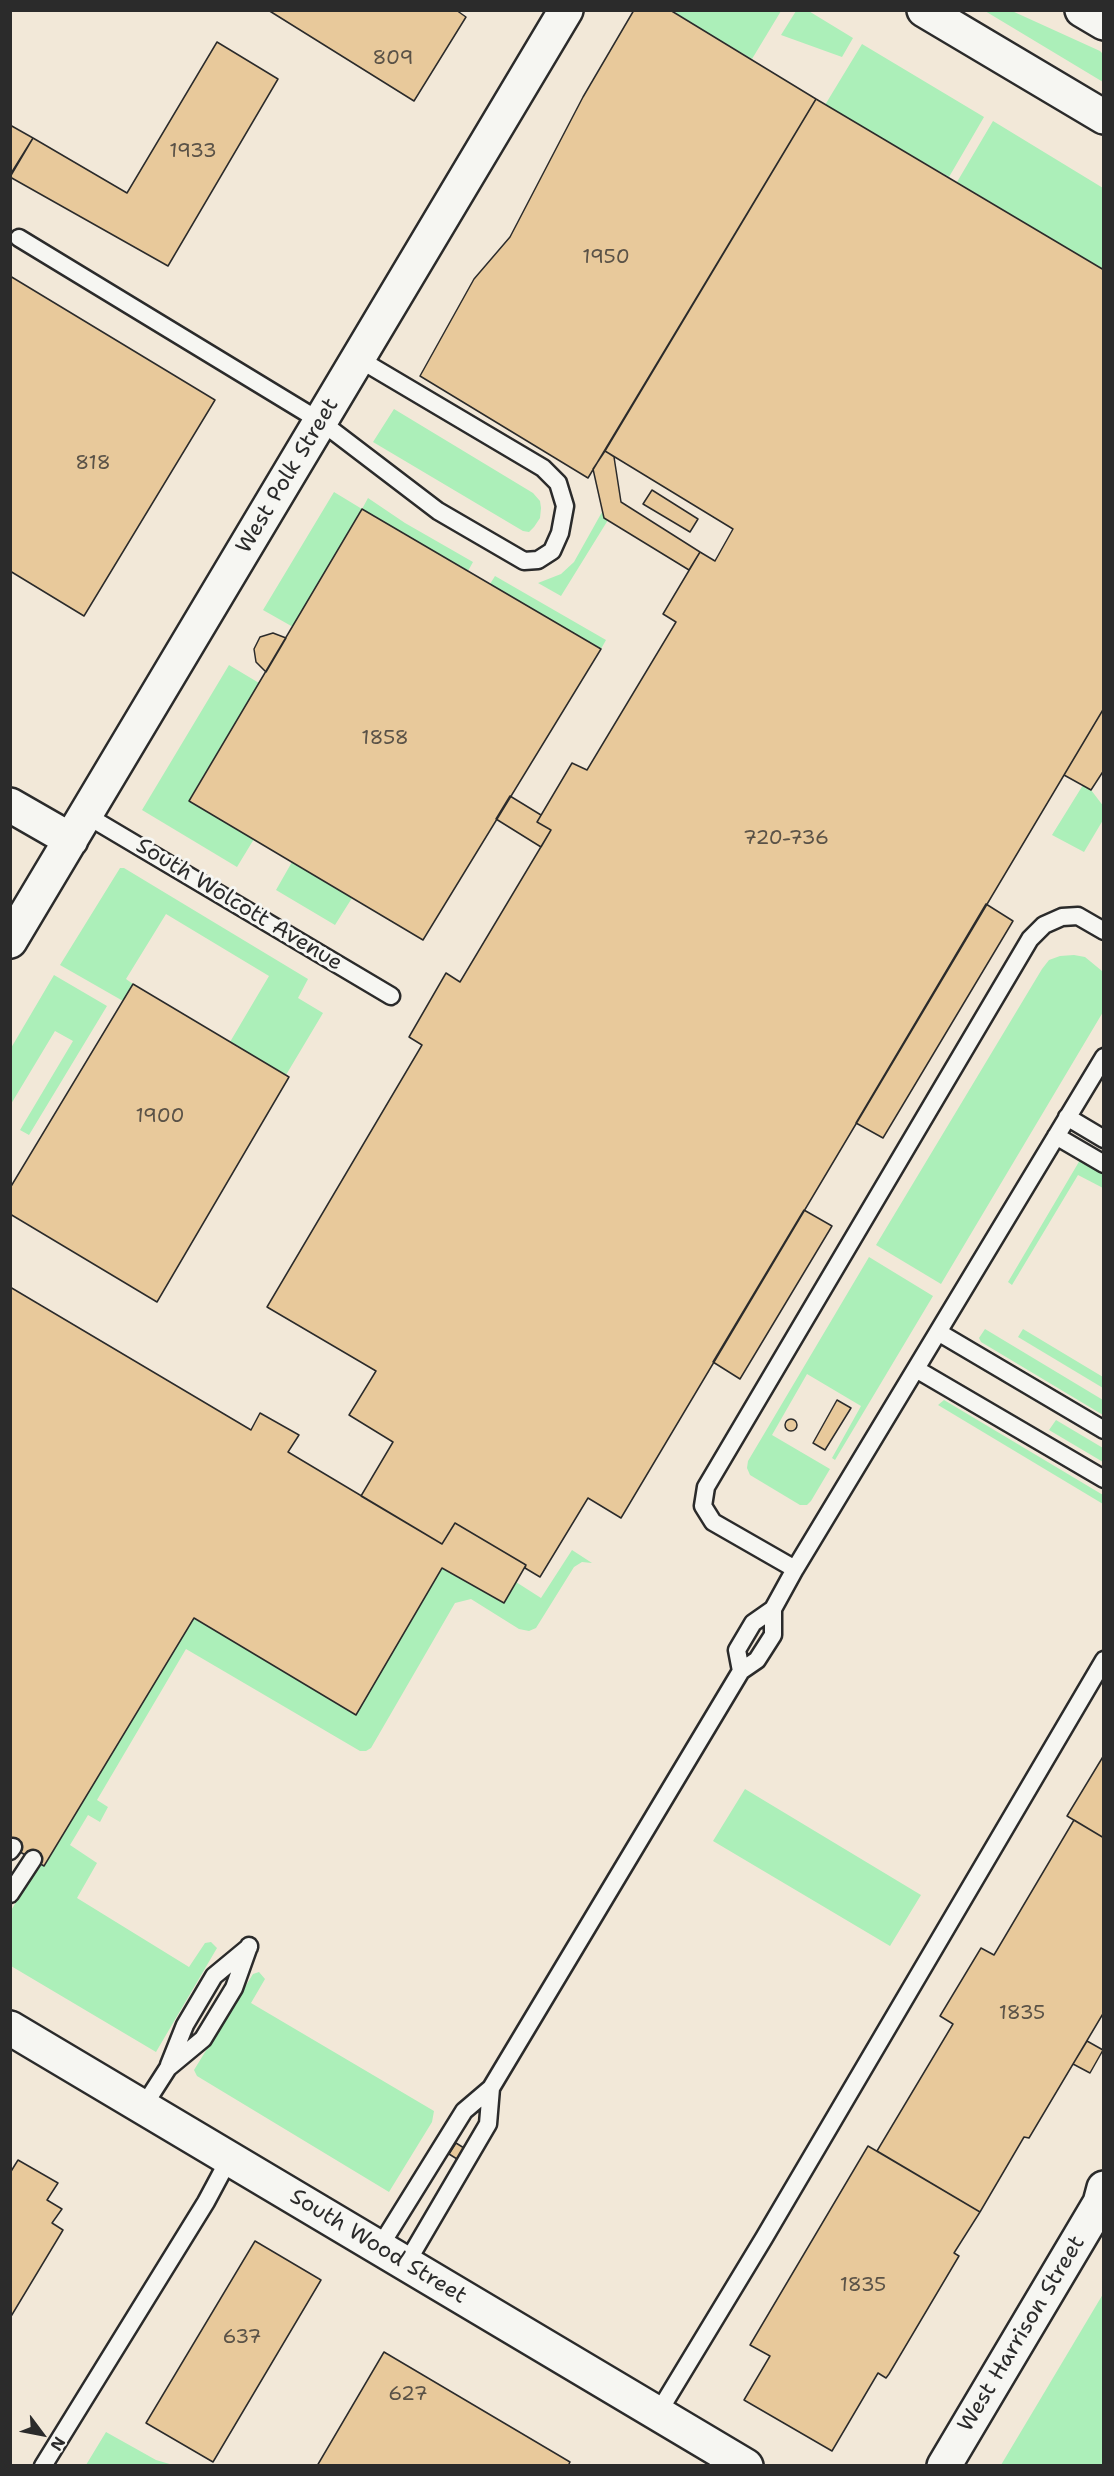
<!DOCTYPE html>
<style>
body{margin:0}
#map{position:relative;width:1114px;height:2476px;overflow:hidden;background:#f2e8d8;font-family:"Shantell Sans",sans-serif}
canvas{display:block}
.frame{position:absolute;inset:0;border:12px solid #2b2b2b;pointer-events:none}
.north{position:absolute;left:12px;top:2404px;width:60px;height:60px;-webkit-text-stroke:4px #f6f6f2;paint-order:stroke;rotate:122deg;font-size:16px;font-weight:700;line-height:24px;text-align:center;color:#2b2b2b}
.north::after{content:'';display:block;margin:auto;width:21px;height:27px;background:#2b2b2b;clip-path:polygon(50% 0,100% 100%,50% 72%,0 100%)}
</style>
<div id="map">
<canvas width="1114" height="2476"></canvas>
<div class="frame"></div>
<div class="north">N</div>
</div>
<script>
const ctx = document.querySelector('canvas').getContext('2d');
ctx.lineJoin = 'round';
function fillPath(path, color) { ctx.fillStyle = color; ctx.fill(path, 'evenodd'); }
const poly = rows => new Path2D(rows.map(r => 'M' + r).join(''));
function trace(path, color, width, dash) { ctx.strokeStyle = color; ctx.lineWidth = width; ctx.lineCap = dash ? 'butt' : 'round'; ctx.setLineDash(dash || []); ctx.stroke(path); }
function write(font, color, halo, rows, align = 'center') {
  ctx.font = font + ' "Shantell Sans",sans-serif'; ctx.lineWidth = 6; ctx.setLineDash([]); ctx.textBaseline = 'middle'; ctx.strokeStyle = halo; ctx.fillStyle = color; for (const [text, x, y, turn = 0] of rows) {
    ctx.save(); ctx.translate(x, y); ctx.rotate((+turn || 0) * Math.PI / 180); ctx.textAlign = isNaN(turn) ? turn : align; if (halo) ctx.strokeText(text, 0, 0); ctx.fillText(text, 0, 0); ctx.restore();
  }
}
const green = poly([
 [678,10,781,11,752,59,675,14],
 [807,10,853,38,842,57,781,35,796,11],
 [985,11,1012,11,1100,51,1103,54,1103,82],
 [862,44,984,117,949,177,825,105],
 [993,121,1103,188,1103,270,957,182],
 [394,409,533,493,540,501,541,508,540,518,534,527,529,532,523,531,373,442],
 [334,492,362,509,368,498,405,523,473,562,468,571,362,509,293,627,263,610],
 [602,512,604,518,608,520,561,596,538,583,561,574,574,562],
 [495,576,606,640,601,649,490,584],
 [229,665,259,683,189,800,254,839,237,867,142,810],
 [1083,785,1091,790,1104,807,1103,820,1084,852,1052,835],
 [292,862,352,898,335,925,276,890],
 [120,868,124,868,308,979,298,998,323,1013,286,1075,230,1042,269,976,166,914,126,979,133,984,123,1001,60,965],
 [1074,955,1085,957,1102,971,1103,1012,941,1284,876,1245,1042,969,1049,960,1060,956],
 [54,975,107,1006,29,1135,20,1130,73,1041,55,1031,11,1104,11,1048],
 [1080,1160,1103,1174,1103,1188,1078,1175,1012,1285,1008,1282],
 [869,1257,933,1296,835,1460,832,1458,861,1406,807,1374,772,1435,830,1469,811,1501,807,1505,800,1505,750,1475,747,1468,748,1461],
 [985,1329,1103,1400,1103,1415,981,1342,979,1338],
 [1023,1329,1103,1377,1103,1388,1018,1337],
 [944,1400,1103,1495,1103,1504,938,1405],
 [1056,1420,1103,1448,1103,1462,1049,1430],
 [572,1550,592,1563,582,1562,574,1567,536,1628,529,1631,519,1629,471,1599,455,1603,371,1748,366,1751,360,1751,186,1649,97,1800,108,1807,100,1822,88,1815,70,1845,97,1863,77,1898,189,1967,205,1943,211,1942,217,1948,156,2052,11,1966,10,1912,40,1863,45,1865,194,1618,356,1714,442,1568,504,1603,516,1582,541,1598],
 [745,1789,921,1895,890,1946,713,1841],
 [259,1972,265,1979,251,2003,434,2111,432,2122,389,2192,197,2076,194,2070,253,1974],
 [1103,2294,1103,2465,1001,2465,1044,2393],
 [106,2432,156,2460,173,2465,86,2465]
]);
const building = poly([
 [268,10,456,10,466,17,414,101,268,10],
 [634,10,670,10,816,99,588,478,420,376,474,279,510,237,583,97,634,10],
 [217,42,278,79,168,266,10,177,33,138,127,193,217,42],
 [816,99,1104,270,1104,708,621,1518,588,1498,540,1577,525,1568,526,1565,455,1523,442,1544,361,1496,393,1442,349,1415,376,1371,267,1307,422,1045,409,1037,446,973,460,982,551,830,537,822,572,763,587,770,676,622,663,614,700,552,715,561,733,529,605,451,816,99],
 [10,125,33,138,10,175,10,125],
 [10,276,215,400,84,616,10,571,10,276],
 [605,451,614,457,621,502,700,552,689,570,604,518,593,469,605,451],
 [652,490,698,519,690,532,643,504,652,490],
 [362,509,601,649,423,940,189,801,362,509],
 [273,633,286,638,266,672,256,662,254,649,260,637,273,633],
 [1104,708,1104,770,1091,790,1064,775,1104,708],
 [510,796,541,815,537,822,551,830,541,847,496,819,510,796],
 [986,904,1013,921,883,1138,856,1123,986,904],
 [133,984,289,1077,157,1302,10,1214,10,1188,133,984],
 [804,1210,832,1226,740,1379,713,1362,804,1210],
 [10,1287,251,1430,260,1413,299,1435,288,1452,442,1544,455,1523,526,1565,504,1603,442,1568,356,1715,194,1618,44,1866,10,1846,10,1287],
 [837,1400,851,1408,825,1450,813,1443,837,1400],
 '785 1425a6 6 0 1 1 12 0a6 6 0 1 1-12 0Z',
 [1104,1755,1104,1838,1067,1816,1104,1755],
 [1074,1820,1104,1838,1104,2012,1029,2138,1024,2137,980,2212,877,2151,953,2024,940,2016,981,1948,994,1955,1074,1820],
 [1087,2041,1103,2050,1090,2073,1073,2064,1087,2041],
 [456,2143,464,2148,457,2159,449,2154,456,2143],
 [868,2146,980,2212,954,2253,959,2256,889,2374,886,2378,878,2373,832,2451,744,2400,770,2356,750,2345,868,2146],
 [18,2160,58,2183,47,2200,62,2209,52,2223,63,2230,10,2318,10,2173,18,2160],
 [255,2241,321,2280,213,2462,146,2423,255,2241],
 [384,2352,570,2462,568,2466,317,2466,384,2352]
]);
const lane = poly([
 [19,238,320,421,438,511,524,561,538,560,552,551,560,533,565,506,558,483,543,468,359,359],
 [86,815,391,996],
 [1104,931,1078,916,1062,917,1044,925,1030,939,706,1487,703,1506,713,1522,795,1569,1104,1057],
 [1067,1117,1104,1139],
 [1056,1136,1104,1164],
 [938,1332,1104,1430],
 [916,1369,1104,1479],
 [741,1671,737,1650,753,1623,773,1609,795,1569],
 [10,1851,13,1847],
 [10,1894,33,1859],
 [169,2065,185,2025,214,1976,249,1947],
 [143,2107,168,2068,203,2039,234,1988,249,1946],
 [379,2248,464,2111,491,2088,741,1671,757,1660,773,1635,773,1609],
 [406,2264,488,2124,491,2088],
 [658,2413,764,2238,1104,1660],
 [43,2466,206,2202,229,2159]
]);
const street = poly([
 [10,805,71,840],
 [10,941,566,10]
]);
const secondary = poly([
 [924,10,1104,117],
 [1082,10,1104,23],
 [10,2028,746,2466],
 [944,2466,1100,2203,1104,2188]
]);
const numberNames = [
 ["809",393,59],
 ["1933",193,152],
 ["1950",606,258],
 ["818",93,464],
 ["1858",385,739],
 ["720-736",786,839],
 ["1900",160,1117],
 ["1835",1022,2014],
 ["1835",863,2286],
 ["637",242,2338],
 ["627",408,2395]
];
const streetNames = [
 ["West Polk Street",288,476,-59],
 ["South Wolcott Avenue",239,905,31],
 ["South Wood Street",378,2247,31],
 ["West Harrison Street",1022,2334,-59]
];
fillPath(green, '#acefb9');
fillPath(building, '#e8c99b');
trace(building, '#2b2b2b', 1.5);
trace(lane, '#2b2b2b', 21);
trace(street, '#2b2b2b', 38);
trace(secondary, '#2b2b2b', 38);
trace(lane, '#f6f6f2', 16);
trace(street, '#f6f6f2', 33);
trace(secondary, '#f6f6f2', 33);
write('20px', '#5a5247', null, numberNames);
write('22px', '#2b2b2b', '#f6f6f2', streetNames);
</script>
